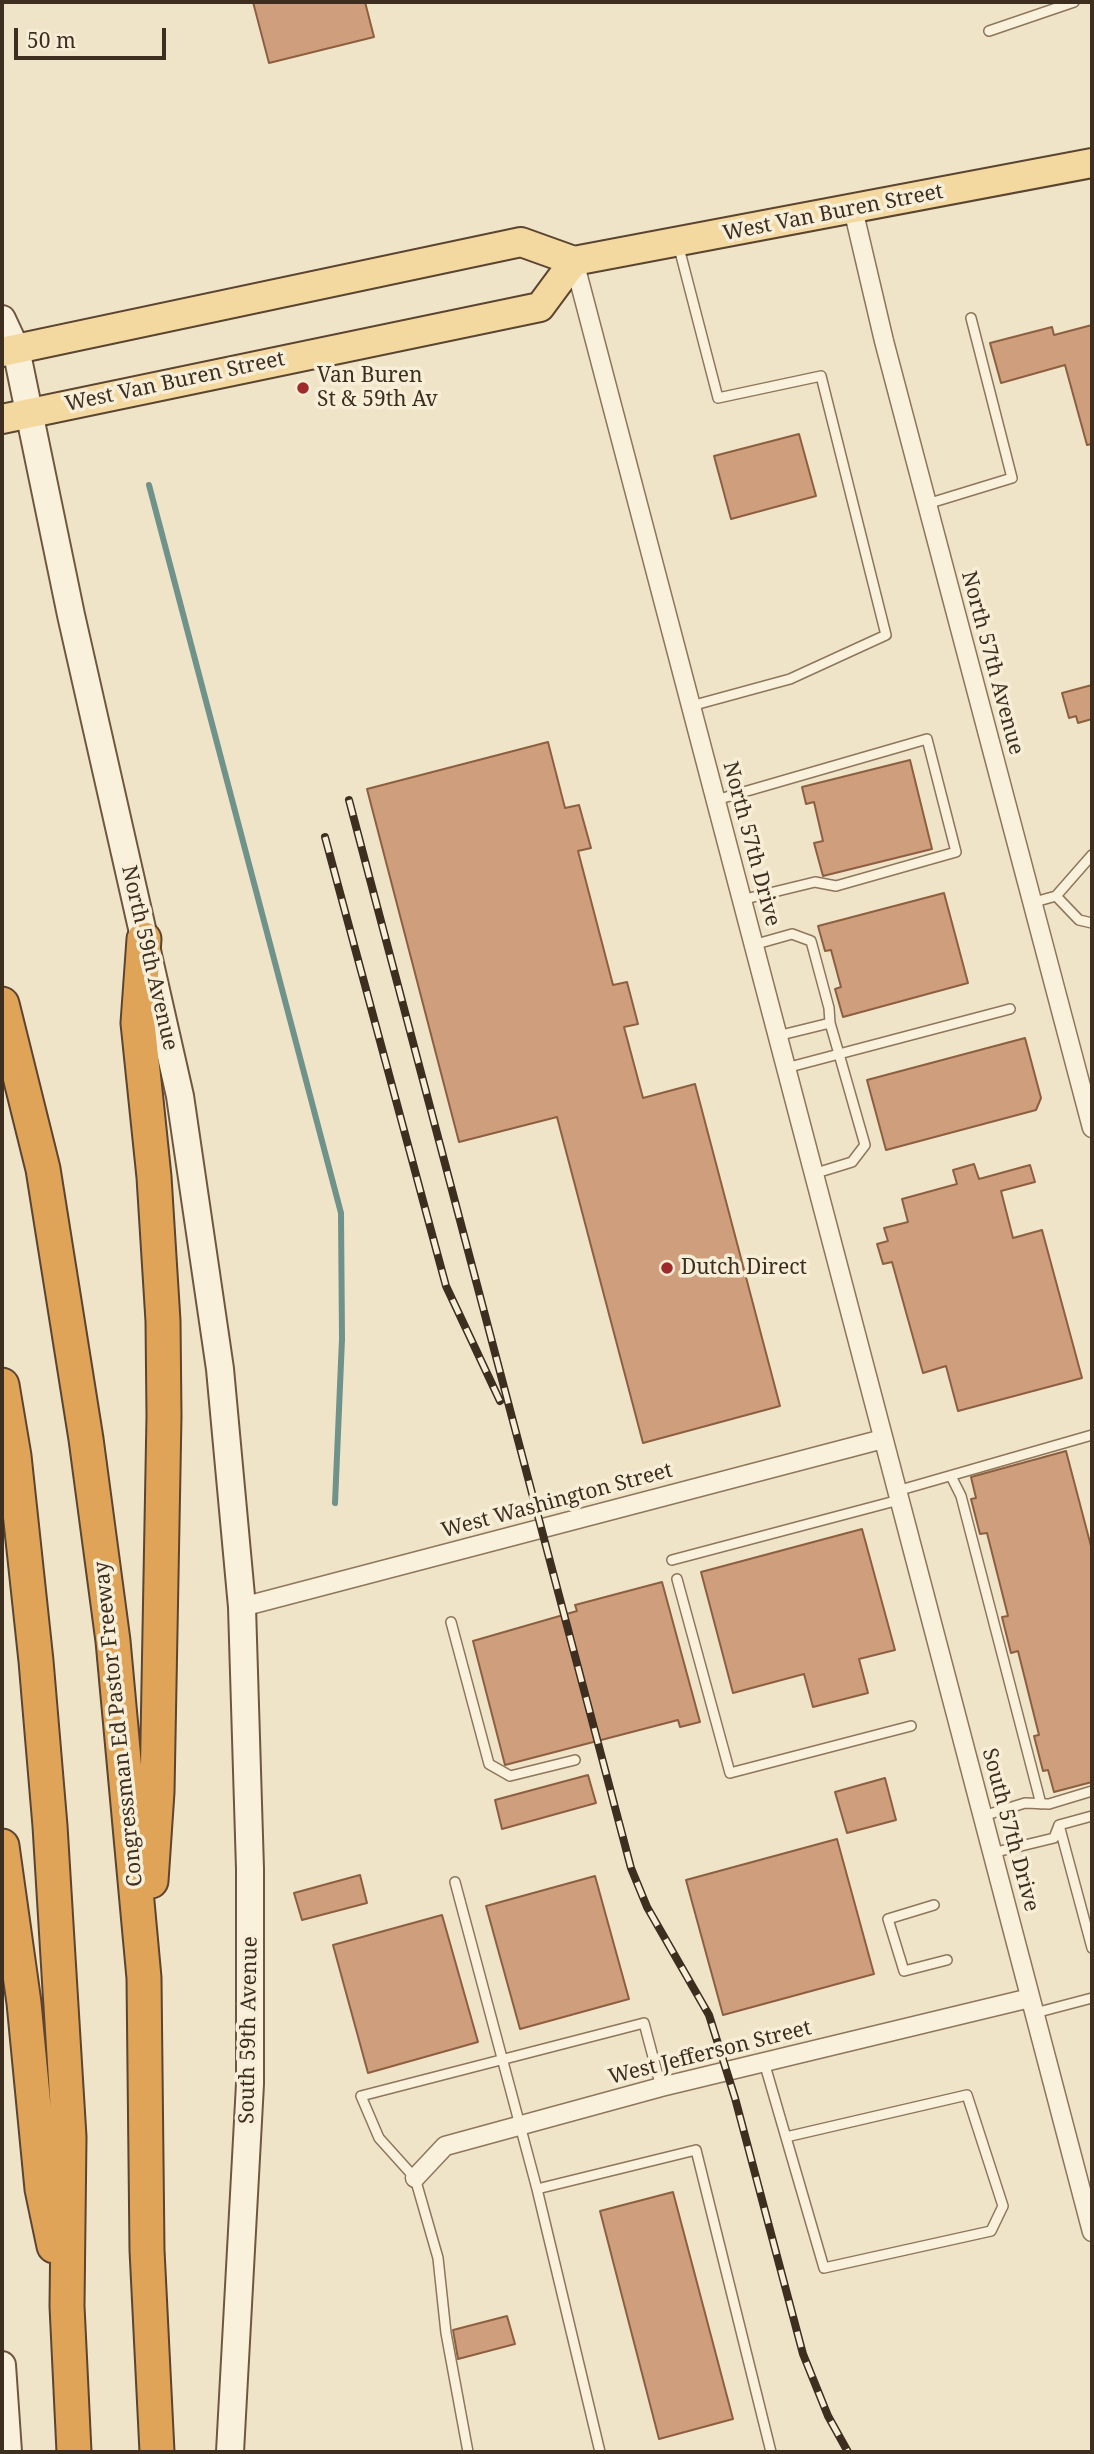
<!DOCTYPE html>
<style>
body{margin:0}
#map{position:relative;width:1094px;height:2454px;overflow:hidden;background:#f0e4c8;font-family:"Noto Serif",serif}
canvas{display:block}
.frame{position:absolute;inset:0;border:4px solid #3d2e20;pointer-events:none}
.scale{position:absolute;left:14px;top:28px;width:152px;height:32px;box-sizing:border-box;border:4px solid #3d2e20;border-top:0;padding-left:9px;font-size:21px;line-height:24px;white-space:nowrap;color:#3d2e20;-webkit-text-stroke:5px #f7eed8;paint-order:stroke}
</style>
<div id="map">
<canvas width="1094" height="2454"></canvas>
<div class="frame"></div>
<div class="scale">50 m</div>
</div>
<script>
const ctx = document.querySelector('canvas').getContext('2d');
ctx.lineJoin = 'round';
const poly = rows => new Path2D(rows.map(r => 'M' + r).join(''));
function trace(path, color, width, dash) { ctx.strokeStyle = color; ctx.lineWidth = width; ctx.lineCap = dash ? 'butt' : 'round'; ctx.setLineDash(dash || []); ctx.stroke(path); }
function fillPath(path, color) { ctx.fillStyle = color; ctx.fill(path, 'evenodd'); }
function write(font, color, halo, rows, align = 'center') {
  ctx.font = font + ' "Noto Serif",serif'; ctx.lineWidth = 7; ctx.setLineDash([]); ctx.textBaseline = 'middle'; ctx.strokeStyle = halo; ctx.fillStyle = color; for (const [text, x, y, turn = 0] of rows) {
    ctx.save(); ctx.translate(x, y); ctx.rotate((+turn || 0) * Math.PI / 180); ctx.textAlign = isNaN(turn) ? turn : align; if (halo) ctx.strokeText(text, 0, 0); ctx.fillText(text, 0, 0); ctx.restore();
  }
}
const stream = poly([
 [149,485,341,1213,342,1339,335,1503]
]);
const building = poly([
 [253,2,365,2,374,37,269,63,253,2],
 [1092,325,1092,444,1087,445,1065,365,1001,383,990,343,1052,327,1054,335,1092,325],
 [799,434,816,496,731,519,714,456,799,434],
 [1092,685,1092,719,1078,723,1076,716,1069,718,1062,693,1092,685],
 [548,742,565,808,579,805,591,848,578,851,613,985,627,982,638,1024,624,1027,643,1098,695,1084,780,1406,643,1443,557,1117,459,1142,367,789,548,742],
 [910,760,932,849,823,876,814,843,823,841,814,802,806,804,802,787,910,760],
 [944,893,968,983,843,1017,835,989,841,987,831,950,825,951,818,926,944,893],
 [1025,1038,1041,1098,1036,1110,886,1150,867,1080,1025,1038],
 [974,1164,979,1179,1030,1165,1035,1182,1001,1191,1013,1238,1042,1230,1082,1378,958,1411,946,1366,923,1373,892,1262,883,1264,877,1244,888,1241,884,1228,908,1222,902,1199,957,1184,953,1170,974,1164],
 [1066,1451,1092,1550,1092,1782,1054,1792,1048,1770,1043,1771,1034,1736,1039,1735,1018,1651,1011,1653,1002,1617,1008,1616,987,1533,980,1534,971,1499,976,1498,971,1477,1066,1451],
 [862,1529,895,1650,859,1659,868,1693,813,1707,804,1674,733,1693,701,1572,862,1529],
 [662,1582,700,1722,680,1727,678,1720,505,1765,473,1641,577,1611,575,1605,662,1582],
 [588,1775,596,1803,502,1829,495,1800,588,1775],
 [885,1778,896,1820,847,1833,835,1792,885,1778],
 [837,1839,874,1974,723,2015,686,1880,837,1839],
 [360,1875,367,1903,302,1920,294,1893,360,1875],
 [595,1876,629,1999,520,2029,486,1906,595,1876],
 [442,1915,478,2042,368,2073,333,1945,442,1915],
 [673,2192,733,2419,659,2439,600,2211,673,2192],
 [507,2316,515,2344,458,2359,453,2330,507,2316]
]);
const service = poly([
 [989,31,1074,2],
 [678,244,718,398,821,376,886,635,790,679,691,706],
 [927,504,1012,478,971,318],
 [716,800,927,739,956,852,836,886,815,882,741,900],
 [1056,896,1092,855],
 [1031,903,1056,896,1079,920,1092,923],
 [753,945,792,934,811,941,829,1008,830,1023,777,1036],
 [830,1023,839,1054,1010,1009],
 [786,1068,839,1054,865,1145,852,1162,813,1174],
 [951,1476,961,1496,1041,1804],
 [897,1491,1092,1435],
 [672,1560,899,1500],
 [677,1579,730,1773,911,1726],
 [451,1622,489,1764,510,1776,575,1760],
 [983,1816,1025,1803,1049,1804,1092,1791],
 [1059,1825,1092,1948],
 [992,1853,1054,1838,1059,1825,1092,1816],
 [455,1882,537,2189,600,2452],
 [934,1905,888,1919,904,1971,947,1960],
 [1035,2013,1092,1998],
 [764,2062,824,2268,991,2231,1003,2206,967,2095,786,2137],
 [537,2189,696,2150,771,2452],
 [468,2452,446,2333,438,2258,415,2178,379,2138,361,2096,644,2023,661,2087]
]);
const minor = poly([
 [853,209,884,341,1092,1128],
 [574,261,1092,2232],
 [242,1607,883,1439],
 [415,2178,445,2146,661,2087,1030,1998]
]);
const secondary = poly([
 [2,319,16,349,71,615,180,1096,220,1369,242,1607,250,1869,250,2084,230,2452],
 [2,2365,8,2452]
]);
const primary = poly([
 [2,352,521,242,574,261,1092,163],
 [2,419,540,307,574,261]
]);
const motorway = poly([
 [144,939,138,1023,154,1177,163,1321,164,1416,157,1792,151,1881],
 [2,1004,43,1169,86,1439,113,1641,144,1978,147,2250,157,2452],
 [2,1385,14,1456,36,1661,50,1826,69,2137,67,2306,74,2452],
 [2,1846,24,2003,42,2189,54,2246]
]);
const rail = poly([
 [349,800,631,1868,647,1907,709,2015,735,2098,803,2354,828,2416,848,2452],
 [325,837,446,1286,500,1401]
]);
const markers = [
 [303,388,7,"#9e2a2b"],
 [667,1268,7,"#9e2a2b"]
];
const streetNames = [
 ["West Van Buren Street",833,213,-11],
 ["West Van Buren Street",175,382,-12],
 ["North 57th Avenue",992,663,75],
 ["North 57th Drive",751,844,75],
 ["North 59th Avenue",149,958,77],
 ["West Washington Street",557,1501,-15],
 ["Congressman Ed Pastor Freeway",119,1724,-96],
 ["South 57th Drive",1010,1830,75],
 ["South 59th Avenue",249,2030,-89],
 ["West Jefferson Street",710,2053,-14]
];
const poiNames = [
 ["Van Buren",317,376],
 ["St & 59th Av",317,400],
 ["Dutch Direct",681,1268]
];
trace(stream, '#6f938a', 6);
fillPath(building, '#cf9f7d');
trace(building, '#8d5f41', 2);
trace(service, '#8d765c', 12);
trace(minor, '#8d765c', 21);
trace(secondary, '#6f573f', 30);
trace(primary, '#5b4430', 32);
trace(motorway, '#5b4430', 37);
trace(service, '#faf1dc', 9);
trace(minor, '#faf1dc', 18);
trace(secondary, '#faf1dc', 26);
trace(primary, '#f3d9a0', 28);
trace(motorway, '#e0a458', 33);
trace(rail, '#3d2e20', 8);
trace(rail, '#f7eed8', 5, [16]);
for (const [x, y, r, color] of markers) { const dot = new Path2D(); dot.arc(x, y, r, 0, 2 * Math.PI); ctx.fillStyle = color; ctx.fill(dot); trace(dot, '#f7eed8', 2.5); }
write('21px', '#3d2e20', '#f7eed8', streetNames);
write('21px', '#3d2e20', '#f7eed8', poiNames, 'left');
</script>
